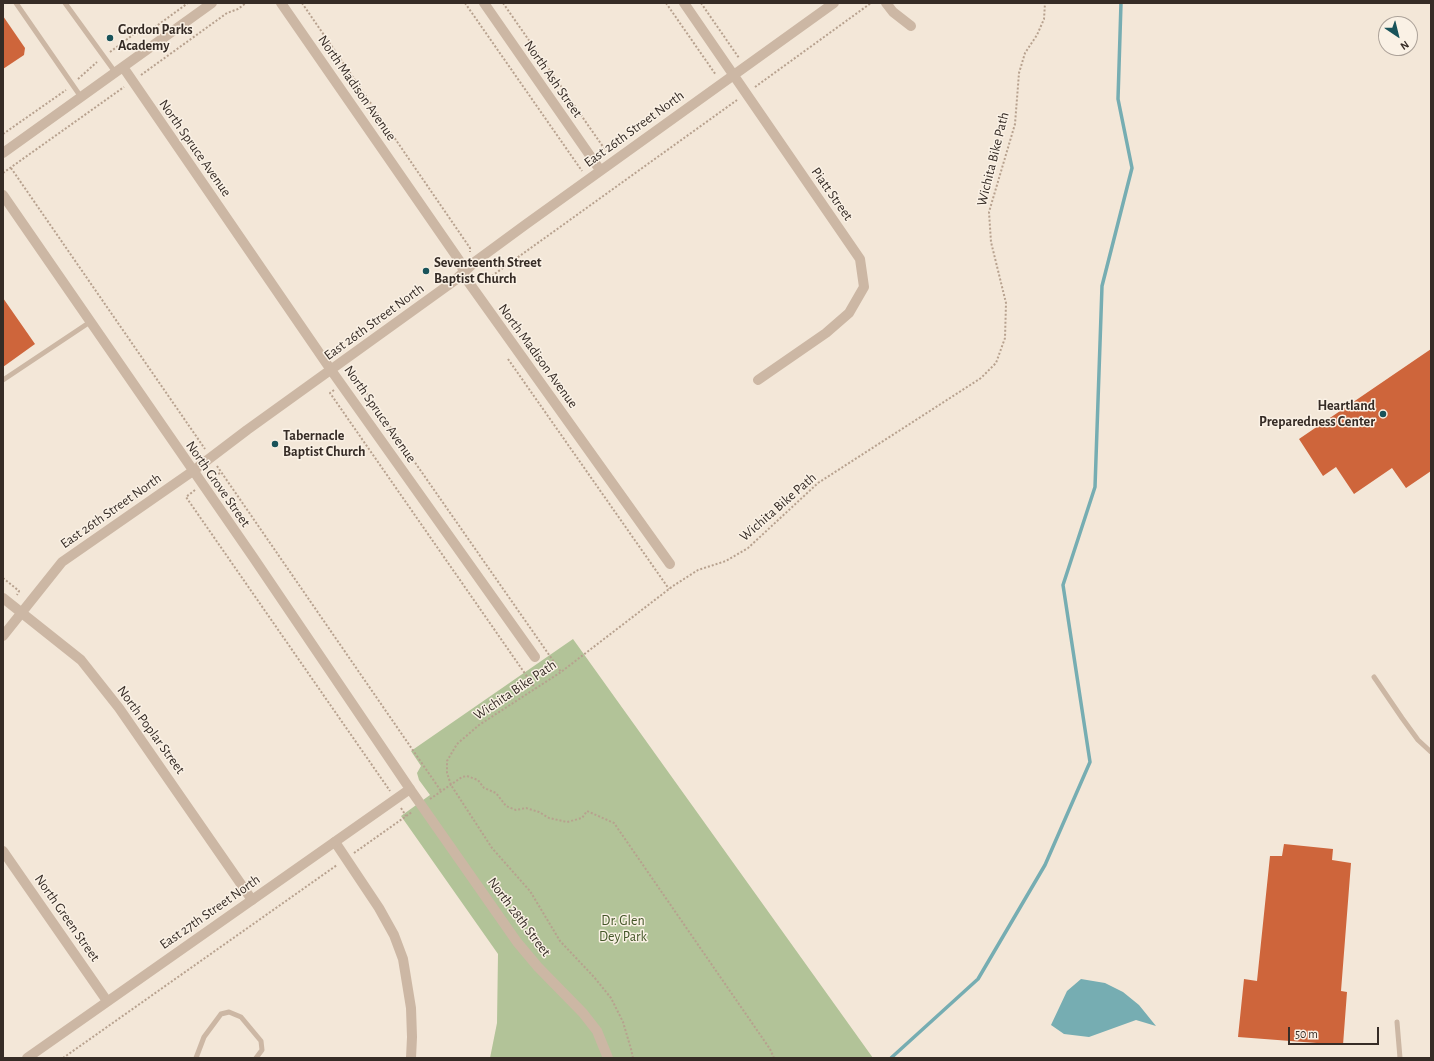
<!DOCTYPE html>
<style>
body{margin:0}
#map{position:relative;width:1434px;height:1061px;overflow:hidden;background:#f3e7d8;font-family:"Alegreya Sans",sans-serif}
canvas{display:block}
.frame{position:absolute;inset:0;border:4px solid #362c26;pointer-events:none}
.north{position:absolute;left:1378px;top:16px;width:40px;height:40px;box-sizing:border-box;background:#faf1e5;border:1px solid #aca299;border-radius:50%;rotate:145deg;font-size:11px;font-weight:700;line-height:16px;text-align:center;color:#362c26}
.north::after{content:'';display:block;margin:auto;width:14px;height:18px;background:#19535a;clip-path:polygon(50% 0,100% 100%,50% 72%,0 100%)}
.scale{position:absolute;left:1288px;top:1027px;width:91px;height:18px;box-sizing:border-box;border:2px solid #362c26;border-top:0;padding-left:5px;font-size:12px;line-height:14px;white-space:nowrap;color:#362c26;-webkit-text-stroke:3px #faf1e5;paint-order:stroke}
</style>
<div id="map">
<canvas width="1434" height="1061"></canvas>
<div class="frame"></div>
<div class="north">N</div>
<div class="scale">50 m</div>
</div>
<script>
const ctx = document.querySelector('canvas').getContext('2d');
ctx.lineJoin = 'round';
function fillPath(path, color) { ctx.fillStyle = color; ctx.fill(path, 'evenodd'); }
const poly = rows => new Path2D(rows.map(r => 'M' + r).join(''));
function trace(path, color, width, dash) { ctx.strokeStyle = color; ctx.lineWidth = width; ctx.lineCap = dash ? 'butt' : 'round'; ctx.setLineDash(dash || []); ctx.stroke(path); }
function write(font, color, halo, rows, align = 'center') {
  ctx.font = font + ' "Alegreya Sans",sans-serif'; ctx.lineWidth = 3; ctx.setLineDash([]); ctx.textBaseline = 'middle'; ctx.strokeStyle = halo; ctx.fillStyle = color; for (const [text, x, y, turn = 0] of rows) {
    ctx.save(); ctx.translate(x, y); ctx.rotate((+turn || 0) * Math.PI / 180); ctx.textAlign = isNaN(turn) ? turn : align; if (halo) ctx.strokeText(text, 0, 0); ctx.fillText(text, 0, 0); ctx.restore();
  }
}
const green = poly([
 [573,639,873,1058,490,1058,497,1023,498,954,401,816,430,795,419,780,417,773,421,766,411,751]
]);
const water = poly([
 [1081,979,1105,983,1123,992,1139,1005,1156,1026,1136,1020,1089,1037,1064,1034,1051,1025,1067,991]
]);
const stream = poly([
 [891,1058,978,979,1045,865,1090,762,1063,585,1095,487,1102,286,1132,168,1118,99,1121,3]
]);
const building = poly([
 [3,16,25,48,24,55,3,69],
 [3,298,35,344,3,367],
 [1431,349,1431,471,1406,488,1392,468,1354,494,1336,467,1323,476,1299,439],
 [1284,844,1333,849,1332,860,1351,863,1341,991,1347,992,1343,1045,1238,1037,1244,979,1257,981,1270,856,1282,856]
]);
const path = poly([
 [302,3,470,248,470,252],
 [465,3,582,171],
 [503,3,606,151],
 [666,3,716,75],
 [701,3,739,58],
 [110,52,134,34,151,30,188,3],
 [141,75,227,13,238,9,246,3],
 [78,79,97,62],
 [755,87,871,3],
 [3,134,66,90],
 [11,168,205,449],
 [3,173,124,87],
 [482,283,737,100],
 [508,359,669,589],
 [350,378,354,375,561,672],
 [334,390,330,393,535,688],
 [217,466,441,791],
 [212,479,221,472],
 [195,490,186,497,390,791],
 [3,578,19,591,17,595],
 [430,799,462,777,467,776,478,780,484,788,496,793,506,806,516,810,526,808,539,812,549,818,567,822,582,818,587,811,614,823,770,1049,774,1058],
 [401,808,406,816],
 [354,853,412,812],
 [63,1058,337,865],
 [633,1058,631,1049,623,1022,611,998,594,977,560,941,530,891,492,848,451,785,447,773,447,761,457,744,479,725,561,672,673,586,698,570,726,561,748,548,818,483,981,378,996,363,1005,338,1006,303,991,242,989,212,1015,124,1019,73,1025,53,1037,35,1044,19,1045,3]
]);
const service = poly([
 [16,3,81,97],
 [65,3,115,72],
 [3,380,90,322],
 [1374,677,1402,718,1418,740,1431,752],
 [1397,1022,1400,1058],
 [196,1058,204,1037,221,1014,229,1012,241,1017,261,1041,262,1050,256,1058]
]);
const minor = poly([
 [281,3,459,260,467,280,670,564],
 [484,3,600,170],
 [684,3,860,259,864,287,849,313,826,333,758,380],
 [886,3,893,12,911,26],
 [123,67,331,370,535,657],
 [3,153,212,3],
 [3,598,81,660,119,708,252,900],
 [3,636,62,562,193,471,247,430,454,281,476,261,525,225,834,3],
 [410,789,517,942,538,967,583,1013,597,1031,608,1058],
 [335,842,379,908,394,935,403,959,411,1008,412,1037,411,1058],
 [3,851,107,1001]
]);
const tertiary = poly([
 [3,195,253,557,410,789,27,1058]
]);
const markers = [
 [110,38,4,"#19535a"],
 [426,271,4,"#19535a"],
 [1383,414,4,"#19535a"],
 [275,444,4,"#19535a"]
];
const poiNames = [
 ["Gordon Parks",118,30],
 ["Academy",118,46],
 ["Seventeenth Street",434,263],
 ["Baptist Church",434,279],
 ["Heartland",1375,406,"right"],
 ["Preparedness Center",1375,422,"right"],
 ["Tabernacle",283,436],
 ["Baptist Church",283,452]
];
const streetNames = [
 ["North Ash Street",553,79,55],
 ["North Madison Avenue",357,88,55],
 ["East 26th Street North",634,129,-36],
 ["North Spruce Avenue",195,148,55],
 ["Wichita Bike Path",993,159,-76],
 ["Piatt Street",832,194,55],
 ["East 26th Street North",374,322,-36],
 ["North Madison Avenue",538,356,54],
 ["North Spruce Avenue",380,414,55],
 ["North Grove Street",218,484,55],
 ["Wichita Bike Path",778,507,-41],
 ["East 26th Street North",111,511,-35],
 ["Wichita Bike Path",515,690,-34],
 ["North Poplar Street",151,730,54],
 ["East 27th Street North",210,912,-35],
 ["North 28th Street",519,917,53],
 ["North Green Street",67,918,55]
];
const parkNames = [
 ["Dr. Glen",623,921],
 ["Dey Park",623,937]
];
fillPath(green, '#b2c398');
fillPath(water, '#76adb2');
trace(stream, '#76adb2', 3.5);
fillPath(building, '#ce653b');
trace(path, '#b7a18e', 2, [2, 2]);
trace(service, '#ccb7a4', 5);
trace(minor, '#ccb7a4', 10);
trace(tertiary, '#ccb7a4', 10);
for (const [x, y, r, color] of markers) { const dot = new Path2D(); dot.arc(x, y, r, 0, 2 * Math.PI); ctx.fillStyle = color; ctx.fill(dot); trace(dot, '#faf1e5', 1.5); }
write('bold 14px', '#362c26', '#faf1e5', poiNames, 'left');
write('14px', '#362c26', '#faf1e5', streetNames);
write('14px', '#435628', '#faf1e5', parkNames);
</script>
